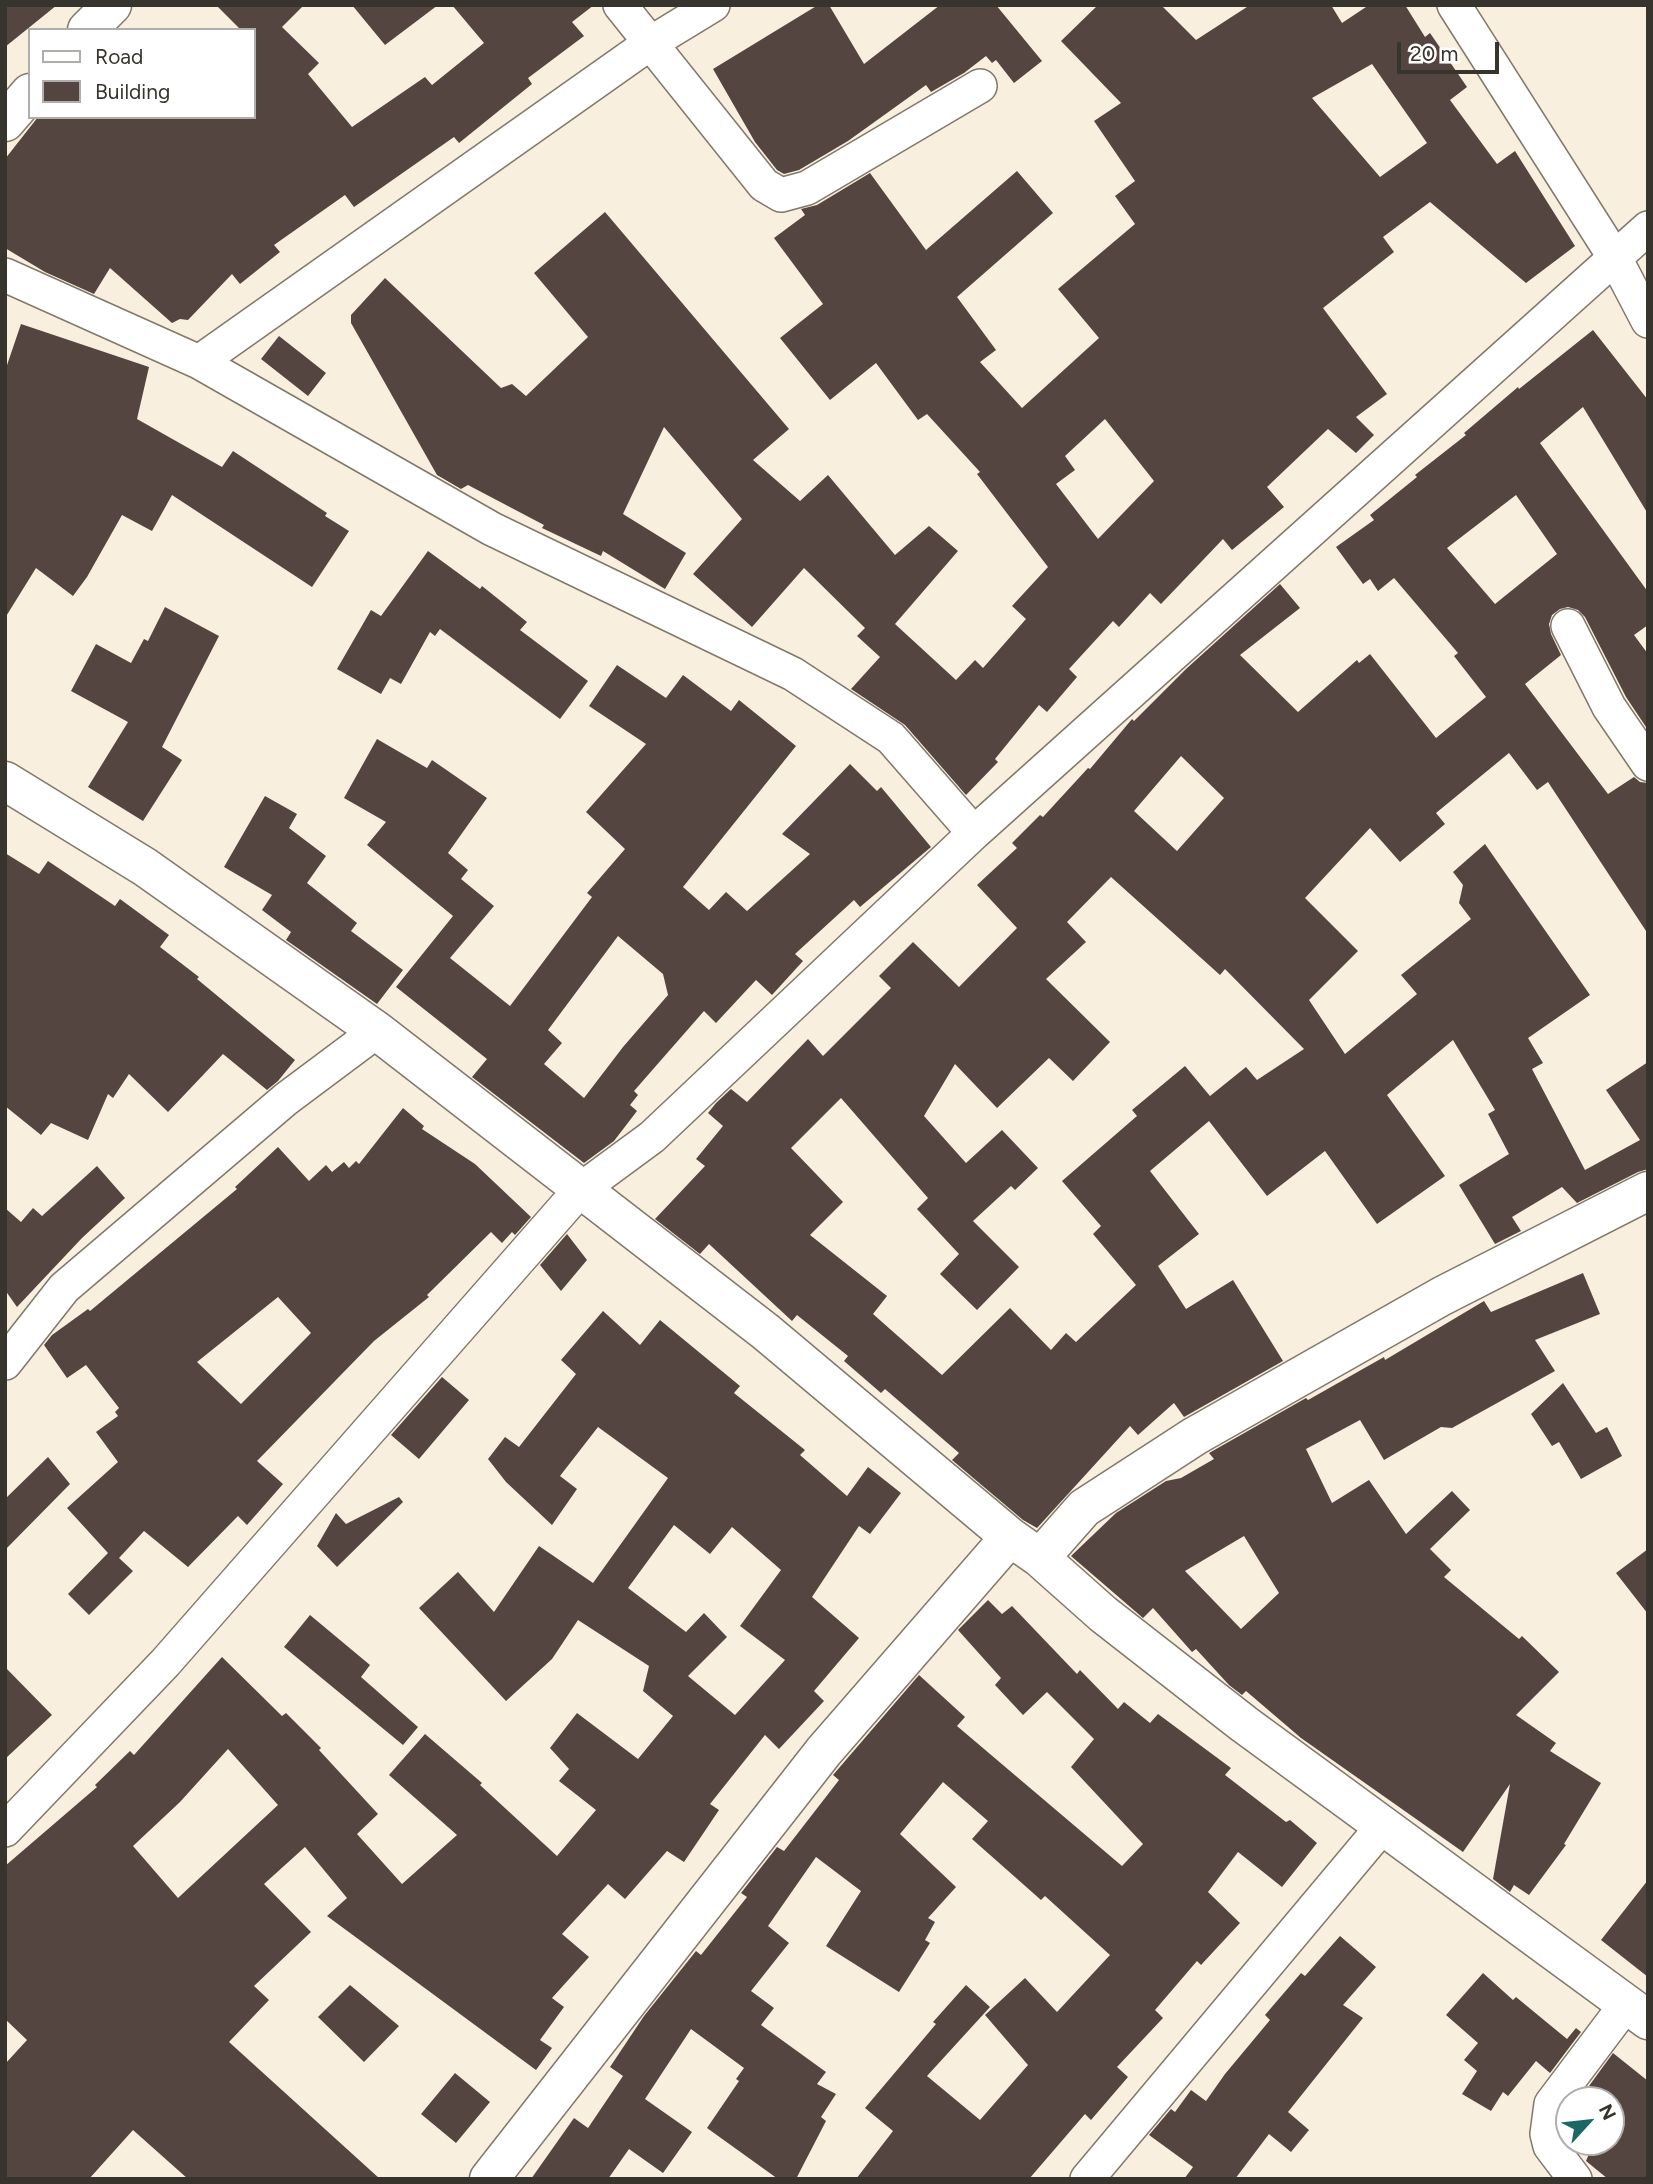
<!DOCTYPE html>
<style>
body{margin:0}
#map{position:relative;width:1653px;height:2184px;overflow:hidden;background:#f8efde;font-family:Figtree,sans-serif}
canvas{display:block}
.frame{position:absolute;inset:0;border:7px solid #37342d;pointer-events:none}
.legend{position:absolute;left:28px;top:28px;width:228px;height:91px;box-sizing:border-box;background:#fff;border:2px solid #afaeab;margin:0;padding:9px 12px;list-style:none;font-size:21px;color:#37342d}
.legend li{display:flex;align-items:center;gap:14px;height:35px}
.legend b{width:35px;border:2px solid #afaeab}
.north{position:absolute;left:1555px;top:2086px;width:70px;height:70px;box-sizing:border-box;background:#fff;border:2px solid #afaeab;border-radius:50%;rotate:63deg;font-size:19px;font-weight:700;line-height:28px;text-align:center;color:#37342d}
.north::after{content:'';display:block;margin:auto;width:24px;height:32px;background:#1b6763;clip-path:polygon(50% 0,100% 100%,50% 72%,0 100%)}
.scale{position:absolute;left:1397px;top:42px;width:102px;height:32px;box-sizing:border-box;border:4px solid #37342d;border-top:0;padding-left:9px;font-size:21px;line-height:24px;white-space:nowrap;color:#37342d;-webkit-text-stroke:5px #fff;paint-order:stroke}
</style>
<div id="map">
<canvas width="1653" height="2184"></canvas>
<div class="frame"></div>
<ul class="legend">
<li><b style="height:9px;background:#fff"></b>Road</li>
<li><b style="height:19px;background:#554540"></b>Building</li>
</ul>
<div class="north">N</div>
<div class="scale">20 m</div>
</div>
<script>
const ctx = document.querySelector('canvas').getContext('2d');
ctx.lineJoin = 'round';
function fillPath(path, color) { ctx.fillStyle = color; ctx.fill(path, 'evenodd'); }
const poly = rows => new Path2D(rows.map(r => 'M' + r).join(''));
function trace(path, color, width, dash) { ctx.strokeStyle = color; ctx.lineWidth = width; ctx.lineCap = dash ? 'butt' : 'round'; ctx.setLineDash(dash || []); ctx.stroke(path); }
const building = poly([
 [5,5,57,5,5,47],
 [216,5,304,5,282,27,319,63,308,74,352,127,425,77,432,85,484,43,452,5,594,5,572,22,584,36,528,78,532,84,459,143,454,137,354,207,345,195,274,245,280,252,240,284,232,274,188,320,180,319,172,323,110,268,94,294,45,272,5,248,5,159,38,117,254,117,254,30,241,30],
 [352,5,438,5,385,45],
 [818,5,829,5,864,64,940,5,996,5,1042,61,1014,83,996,60,992,63,986,56,964,73,931,92,926,85,848,141,799,170,784,174,777,170,755,142,713,69],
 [1098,5,1161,5,1196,40,1250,5,1331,5,1342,23,1369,5,1405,5,1425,37,1430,33,1467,87,1450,100,1497,164,1515,151,1575,246,1526,283,1430,202,1383,237,1394,252,1323,308,1387,394,1356,417,1374,435,1356,453,1328,429,1267,487,1284,507,1232,550,1223,539,1161,604,1150,593,1119,627,1113,621,1069,669,1077,677,1047,712,1039,705,995,759,998,762,966,795,905,725,851,689,880,657,857,636,865,628,804,568,752,627,693,574,742,519,664,427,623,514,686,553,665,589,603,551,601,556,542,528,544,525,468,485,461,489,437,475,351,323,351,315,385,278,501,388,512,384,526,396,588,337,534,273,605,212,789,429,753,460,800,501,828,475,895,555,929,526,958,551,895,624,956,680,975,660,983,668,1026,619,1012,606,1048,567,977,474,980,472,927,414,918,420,876,363,830,400,780,338,823,304,774,238,805,215,801,209,817,205,870,173,926,250,1017,171,1053,213,957,297,996,350,980,362,1022,408,1099,338,1058,289,1135,224,1115,196,1135,181,1094,121,1121,103,1061,41],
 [1372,64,1427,143,1380,177,1312,98],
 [1105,419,1154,481,1098,539,1056,484,1075,470,1065,456],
 [21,324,149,367,137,419,222,467,233,451,327,513,325,516,349,531,312,587,172,495,152,531,122,515,87,577,73,596,36,568,5,618,5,371],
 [1593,330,1648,400,1648,514,1583,407,1540,443,1648,592,1648,625,1634,635,1648,654,1648,730,1626,697,1585,617,1578,610,1568,607,1560,609,1552,615,1549,624,1551,634,1561,655,1525,684,1608,794,1634,777,1640,782,1648,783,1648,934,1548,782,1537,790,1509,753,1436,813,1445,824,1400,862,1370,828,1305,898,1358,951,1309,1000,1345,1054,1417,994,1401,975,1471,919,1459,903,1463,885,1453,872,1485,844,1590,995,1528,1038,1543,1063,1532,1069,1585,1170,1640,1140,1606,1090,1648,1062,1648,1169,1638,1172,1577,1203,1562,1187,1512,1217,1521,1231,1495,1244,1459,1185,1509,1154,1488,1114,1495,1110,1453,1040,1387,1095,1445,1176,1377,1224,1325,1151,1267,1196,1209,1121,1150,1171,1199,1234,1158,1266,1186,1309,1233,1280,1283,1361,1184,1417,1174,1403,1138,1435,1130,1426,1037,1528,1023,1520,952,1460,959,1453,885,1389,881,1393,844,1361,848,1356,797,1315,792,1321,709,1244,700,1254,655,1219,705,1166,696,1159,723,1126,708,1113,716,1103,731,1089,747,1102,808,1039,823,1056,891,988,879,976,913,942,959,987,1017,928,977,885,1017,848,1012,843,1040,815,1043,817,1088,768,1090,769,1132,719,1134,721,1186,669,1280,584,1300,608,1240,655,1298,712,1357,660,1359,663,1370,654,1436,738,1486,697,1454,656,1458,653,1394,578,1378,591,1370,579,1363,584,1336,547,1374,520,1370,515,1417,477,1415,475,1466,435,1464,433,1518,387,1519,389],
 [1516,495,1557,554,1495,604,1447,548],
 [1181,756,1224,798,1177,851,1134,811],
 [1111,877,1220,975,1225,969,1304,1049,1257,1080,1246,1067,1210,1096,1185,1066,1132,1110,1137,1116,1062,1181,1101,1226,1093,1234,1136,1285,1076,1342,1066,1333,1051,1350,1010,1308,942,1375,873,1314,887,1296,810,1235,843,1202,791,1148,841,1098,928,1198,917,1209,959,1254,940,1274,977,1310,1019,1267,973,1221,1011,1186,1015,1190,1038,1168,1002,1130,966,1163,924,1116,955,1064,997,1108,1049,1058,1073,1081,1110,1042,1046,979,1086,942,1067,922],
 [279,336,326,373,308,396,261,359],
 [428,551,480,589,482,586,527,622,520,630,588,681,560,719,440,629,435,636,430,632,401,684,390,678,381,694,337,669,371,610,381,616],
 [165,607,219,636,162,747,182,760,143,821,88,787,128,722,71,691,96,644,131,663,144,639,148,641],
 [617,665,666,698,683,675,731,711,739,700,796,746,683,887,709,910,726,892,747,911,810,854,782,834,850,764,877,791,881,787,931,847,860,907,854,900,795,954,803,961,772,995,756,980,716,1023,704,1011,634,1091,638,1095,630,1105,637,1111,614,1141,584,1163,472,1077,487,1059,396,987,453,916,367,845,386,822,344,798,377,739,427,768,432,760,487,798,448,853,468,870,461,879,494,906,450,958,510,1006,592,897,587,893,625,849,586,812,646,744,589,706],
 [618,936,663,974,668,995,623,1047,584,1098,544,1064,562,1043,548,1030],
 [265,796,297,814,289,828,326,856,307,883,357,923,351,931,403,970,377,1004,286,940,291,932,262,910,272,895,224,867],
 [5,853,39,874,48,861,115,906,120,899,169,935,160,947,199,977,197,979,295,1060,278,1081,267,1090,223,1054,168,1112,129,1074,113,1098,108,1094,88,1140,51,1123,41,1135,5,1106],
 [403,1108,424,1126,422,1129,475,1164,531,1217,515,1235,512,1232,502,1243,491,1232,427,1295,429,1297,374,1341,257,1461,283,1484,247,1525,238,1516,188,1567,144,1531,119,1558,133,1571,89,1615,68,1594,108,1553,67,1508,118,1462,96,1432,118,1416,115,1412,119,1408,86,1365,67,1378,44,1345,52,1335,88,1309,90,1311,237,1189,235,1187,278,1147,309,1181,326,1165,332,1172,344,1162,349,1168,356,1161,359,1164],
 [278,1297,311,1333,241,1404,197,1362],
 [97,1166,125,1198,82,1238,17,1307,5,1290,5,1208,21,1222,33,1208,42,1216],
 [567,1234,587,1260,561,1291,540,1265],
 [1583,1273,1600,1314,1535,1340,1555,1371,1452,1428,1441,1427,1384,1460,1360,1420,1306,1449,1332,1503,1369,1480,1406,1534,1452,1491,1470,1510,1430,1549,1451,1570,1444,1577,1519,1639,1522,1636,1559,1672,1516,1715,1556,1743,1550,1751,1601,1783,1564,1844,1566,1845,1529,1895,1514,1885,1510,1892,1493,1879,1510,1784,1463,1852,1301,1738,1246,1691,1242,1695,1229,1685,1196,1649,1192,1652,1153,1608,1143,1618,1071,1556,1116,1513,1166,1481,1181,1478,1214,1459,1209,1453,1306,1398,1308,1400,1384,1357,1385,1360,1484,1301,1491,1312],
 [1244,1536,1279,1593,1241,1629,1185,1571],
 [603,1311,640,1345,660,1320,740,1386,734,1393,805,1450,800,1455,847,1496,868,1467,901,1493,870,1534,859,1526,812,1597,859,1638,814,1691,824,1701,779,1749,765,1735,710,1804,719,1810,684,1862,667,1851,625,1899,608,1884,562,1934,589,1957,552,1998,564,2007,540,2040,552,2048,536,2070,327,1916,347,1898,305,1847,264,1884,311,1932,254,1986,269,2000,229,2042,380,2179,188,2179,133,2130,89,2179,5,2179,5,2064,27,2040,5,2019,5,1866,97,1787,95,1785,130,1751,134,1755,222,1657,282,1716,286,1713,321,1748,319,1750,378,1814,357,1834,402,1884,457,1835,389,1775,425,1734,482,1783,480,1785,557,1856,596,1810,559,1781,569,1769,550,1748,577,1713,638,1759,673,1716,643,1691,649,1666,578,1620,552,1659,506,1701,419,1608,458,1572,494,1612,539,1546,593,1583,668,1478,598,1427,560,1476,577,1489,552,1525,506,1482,488,1459,505,1437,519,1447,576,1374,561,1360],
 [674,1525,710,1554,732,1527,781,1570,740,1626,785,1660,735,1715,688,1676,727,1637,704,1613,686,1632,628,1588],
 [228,1749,278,1805,178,1898,133,1846,180,1802],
 [442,1377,469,1400,419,1459,391,1435],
 [1563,1383,1596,1433,1607,1427,1622,1456,1581,1479,1559,1442,1552,1446,1531,1414],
 [48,1457,70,1484,5,1550,5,1499],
 [399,1497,403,1502,337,1567,317,1546,336,1513,346,1524],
 [1648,1549,1648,1614,1616,1573],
 [988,1600,1002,1614,1012,1606,1077,1674,1080,1670,1118,1709,1124,1702,1150,1723,1158,1714,1231,1768,1225,1775,1286,1822,1290,1820,1317,1843,1282,1887,1238,1852,1208,1892,1240,1923,1201,1965,1197,1961,1155,2010,1163,2018,1117,2067,1128,2077,1091,2120,1085,2114,1029,2179,856,2179,893,2131,865,2108,936,2024,933,2022,966,1985,990,2007,927,2076,980,2120,1028,2065,985,2015,1025,1978,1057,2012,1110,1955,1045,1896,1041,1900,972,1839,988,1821,943,1782,900,1834,956,1887,928,1918,935,1922,925,1940,930,1943,899,1992,826,1946,861,1891,816,1857,768,1926,789,1943,751,1991,774,2008,761,2025,826,2072,817,2084,836,2094,821,2117,826,2121,796,2179,778,2179,707,2128,739,2081,736,2079,744,2068,691,2029,645,2099,692,2132,663,2173,629,2149,608,2179,531,2179,574,2118,588,2128,623,2076,610,2067,644,2016,696,1951,701,1955,747,1897,741,1893,777,1847,784,1851,839,1780,833,1775,919,1675,965,1717,957,1726,1122,1866,1143,1844,1071,1767,1094,1739,1047,1692,1023,1715,995,1685,1001,1678,958,1630],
 [310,1615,370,1665,361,1677,418,1727,403,1745,284,1647],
 [5,1667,52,1715,5,1759],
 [1648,1880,1648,1977,1601,1940],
 [1340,1936,1376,1967,1343,2005,1363,2018,1288,2112,1309,2130,1291,2152,1269,2134,1235,2179,1184,2179,1193,2167,1149,2135,1171,2109,1175,2112,1191,2090,1206,2101,1225,2074,1270,2020,1265,2015,1301,1973,1305,1976],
 [1483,1973,1513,2000,1516,1997,1567,2039,1576,2028,1581,2032,1550,2073,1536,2061,1508,2096,1503,2092,1491,2111,1462,2094,1477,2071,1464,2060,1478,2043,1446,2015],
 [350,1985,399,2026,364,2062,318,2017],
 [1613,2053,1648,2081,1648,2179,1608,2179,1586,2161,1594,2142,1611,2142,1611,2100,1585,2100,1581,2097],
 [455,2073,490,2102,456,2143,421,2114]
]);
const minor = poly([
 [620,5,764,185,781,195,807,188,980,86],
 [1454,5,1615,258,1648,321],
 [5,275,199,362,492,529,793,674,891,738,974,833],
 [199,362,649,44,713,5],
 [1568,626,1609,707,1648,764],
 [5,1363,64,1288,286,1099,377,1031],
 [5,1830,165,1663,580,1190,652,1137,974,833,1648,228],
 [1087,2179,1382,1827],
 [1575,2179,1550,2146,1547,2134,1551,2104,1627,2003]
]);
const tertiary = poly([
 [87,30,112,5],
 [5,122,30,93],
 [5,781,145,867,377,1031,766,1332,1010,1537,1040,1558,1103,1614,1244,1724,1648,2020],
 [1040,1558,1084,1508,1195,1436,1442,1296,1648,1191],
 [489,2179,824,1751,1010,1537]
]);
fillPath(building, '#554540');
trace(minor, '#807869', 36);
trace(tertiary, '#807869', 41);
trace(minor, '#fff', 33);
trace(tertiary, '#fff', 38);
</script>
